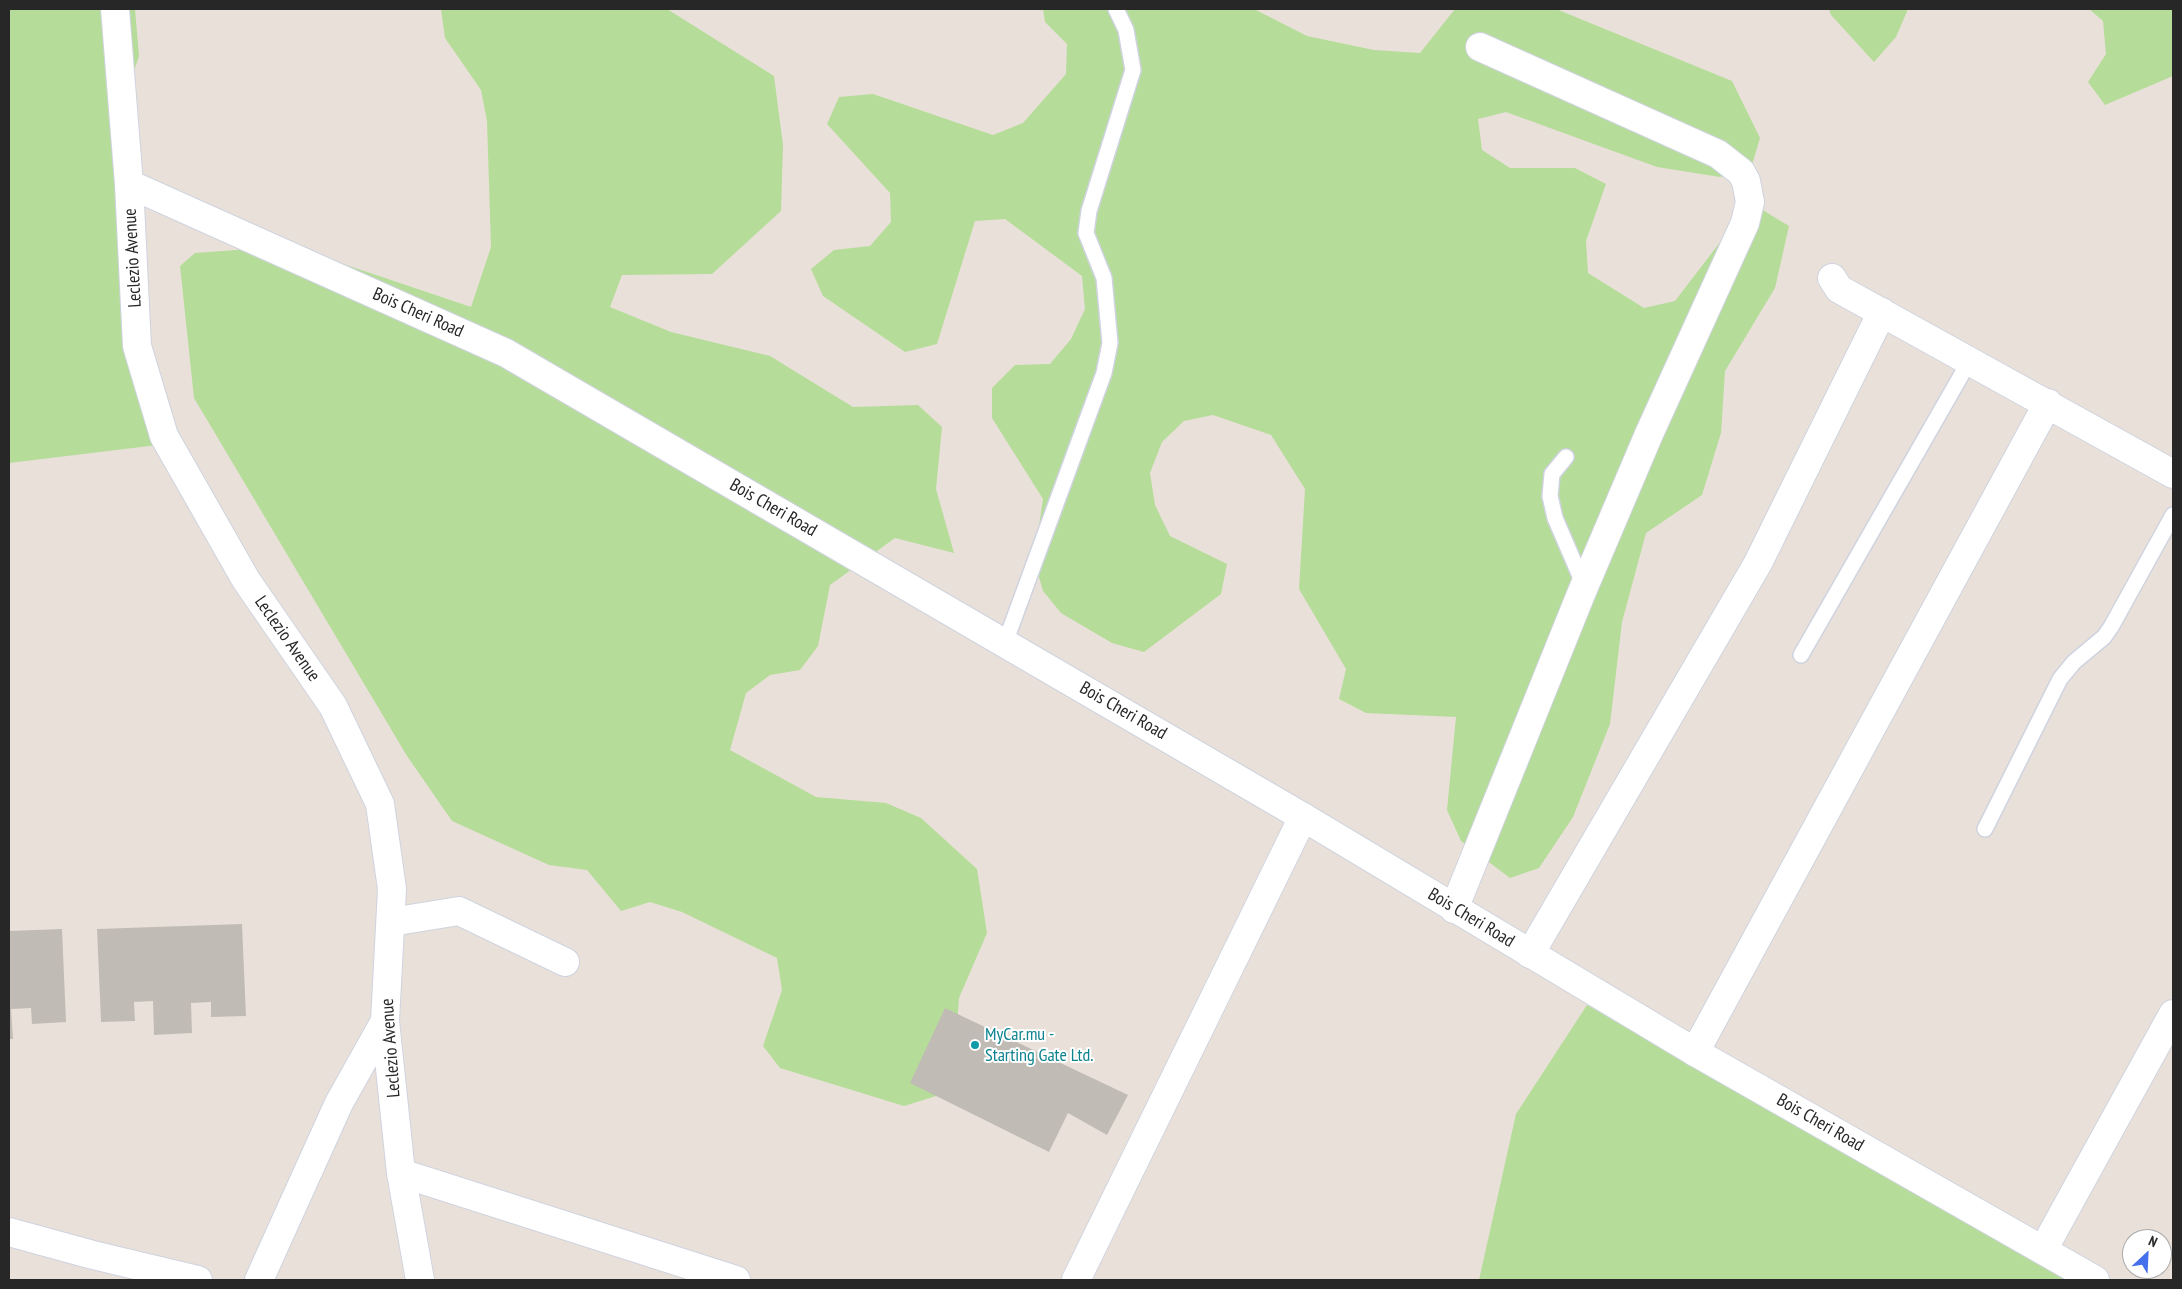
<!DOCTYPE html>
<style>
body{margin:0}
#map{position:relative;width:2182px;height:1289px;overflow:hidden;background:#e9e1d9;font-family:"PT Sans Narrow",sans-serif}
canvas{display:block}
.frame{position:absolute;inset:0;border:10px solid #272727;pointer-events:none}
.north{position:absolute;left:2122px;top:1229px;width:50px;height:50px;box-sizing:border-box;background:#fff;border:1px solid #a9a9a9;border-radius:50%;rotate:25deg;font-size:14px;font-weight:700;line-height:20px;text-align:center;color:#272727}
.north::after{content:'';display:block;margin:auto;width:18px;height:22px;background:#4470eb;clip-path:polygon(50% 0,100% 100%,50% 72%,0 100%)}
</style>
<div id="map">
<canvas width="2182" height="1289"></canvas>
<div class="frame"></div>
<div class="north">N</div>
</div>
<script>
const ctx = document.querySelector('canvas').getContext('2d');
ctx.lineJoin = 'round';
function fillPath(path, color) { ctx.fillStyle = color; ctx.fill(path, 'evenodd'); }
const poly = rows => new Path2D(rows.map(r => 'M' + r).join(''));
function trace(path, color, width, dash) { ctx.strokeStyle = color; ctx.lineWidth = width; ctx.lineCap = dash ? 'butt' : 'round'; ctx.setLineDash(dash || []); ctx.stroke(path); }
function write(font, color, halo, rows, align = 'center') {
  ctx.font = font + ' "PT Sans Narrow",sans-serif'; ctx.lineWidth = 4; ctx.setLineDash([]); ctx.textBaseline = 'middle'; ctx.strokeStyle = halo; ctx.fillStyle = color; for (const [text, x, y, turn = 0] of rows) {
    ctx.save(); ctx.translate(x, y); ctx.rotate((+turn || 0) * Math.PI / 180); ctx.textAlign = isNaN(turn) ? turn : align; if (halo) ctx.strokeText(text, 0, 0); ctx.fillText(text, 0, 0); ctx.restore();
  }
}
const green = poly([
 [9,9,135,9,139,56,119,116,130,267,166,444,9,463],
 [441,9,667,9,774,76,783,145,781,211,712,274,622,275,610,307,671,332,770,356,853,407,918,405,942,427,936,489,954,553,895,538,830,585,818,646,800,670,770,675,746,693,730,750,816,797,886,803,921,818,977,869,987,933,959,998,954,1068,936,1096,904,1106,780,1068,763,1046,782,990,777,958,682,912,650,902,621,911,587,870,549,865,452,821,407,756,194,398,180,266,195,253,290,246,471,307,491,247,487,121,481,90,445,38],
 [1043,9,1254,9,1307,36,1374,50,1420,53,1455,9,1556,9,1732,81,1760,138,1751,168,1720,177,1657,167,1506,112,1478,119,1482,150,1510,168,1575,168,1606,184,1586,241,1588,273,1644,308,1675,301,1734,224,1761,209,1789,226,1775,288,1725,371,1721,433,1702,495,1646,533,1622,622,1610,724,1573,817,1539,868,1510,878,1461,841,1447,810,1456,717,1366,713,1339,699,1346,669,1299,589,1305,489,1271,435,1213,415,1184,421,1162,442,1150,473,1155,505,1170,536,1227,564,1221,594,1144,652,1112,643,1061,613,1043,591,1034,560,1043,499,992,418,992,388,1015,365,1050,364,1071,339,1085,309,1082,276,1005,219,975,221,937,344,905,352,823,296,811,269,834,250,870,246,891,222,890,193,827,124,839,97,873,94,993,135,1023,123,1066,74,1067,44,1045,22],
 [1829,9,1908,9,1896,37,1874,62,1831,15],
 [2089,9,2173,9,2173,76,2105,105,2088,82,2106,54,2103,21],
 [1587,1005,2069,1280,1479,1280,1516,1114]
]);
const building = poly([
 [242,924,246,1016,211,1017,211,1002,191,1003,192,1033,154,1035,153,1001,134,1002,135,1021,101,1022,97,929],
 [62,929,66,1022,32,1024,31,1008,11,1009,13,1039,9,1039,9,931],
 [945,1008,1128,1095,1107,1135,1068,1113,1049,1152,910,1083]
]);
const service = poly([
 [1566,457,1552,474,1550,496,1555,518,1580,576,1580,588],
 [1005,643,1104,373,1110,343,1104,278,1086,233,1089,211,1133,70,1126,30,1116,9],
 [1801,655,1970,360],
 [1985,829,2060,679,2074,662,2104,637,2111,627,2173,515]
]);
const minor = poly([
 [1832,278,1839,289,2173,474],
 [1454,909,1581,594,1649,434,1745,223,1750,202,1746,181,1741,172,1718,154,1480,47],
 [391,922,459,911,565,962],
 [1530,954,1758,563,1882,312],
 [1695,1052,2048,403],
 [401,1173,736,1280],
 [9,1232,93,1255,198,1280],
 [2043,1250,2173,1014],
 [1076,1280,1303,817]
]);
const secondary = poly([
 [115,9,129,184,137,346,164,436,246,580,333,706,380,804,392,889,385,1021,401,1173,420,1280],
 [129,184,506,353,1303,817,1695,1052,2095,1280],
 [259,1280,339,1103,385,1021]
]);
const markers = [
 [975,1045,5,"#0f9aa8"]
];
const streetNames = [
 ["Leclezio Avenue",133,258,-93],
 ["Bois Cheri Road",418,313,24],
 ["Bois Cheri Road",773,508,30],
 ["Leclezio Avenue",287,639,55],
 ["Bois Cheri Road",1123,711,30],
 ["Bois Cheri Road",1471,918,31],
 ["Leclezio Avenue",391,1048,-94],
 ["Bois Cheri Road",1820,1123,30]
];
const cultureNames = [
 ["MyCar.mu -",985,1035],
 ["Starting Gate Ltd.",985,1056]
];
fillPath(green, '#b5dc99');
fillPath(building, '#c1bbb6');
trace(service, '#cfd3df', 18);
trace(minor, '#cfd3df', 30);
trace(secondary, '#cfd3df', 30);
trace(service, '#fff', 15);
trace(minor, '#fff', 28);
trace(secondary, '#fff', 28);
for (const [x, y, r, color] of markers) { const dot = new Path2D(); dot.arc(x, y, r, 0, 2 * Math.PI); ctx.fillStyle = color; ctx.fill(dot); trace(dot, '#fff', 2); }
write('18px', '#272727', '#fff', streetNames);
write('18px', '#0d838f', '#fff', cultureNames, 'left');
</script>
